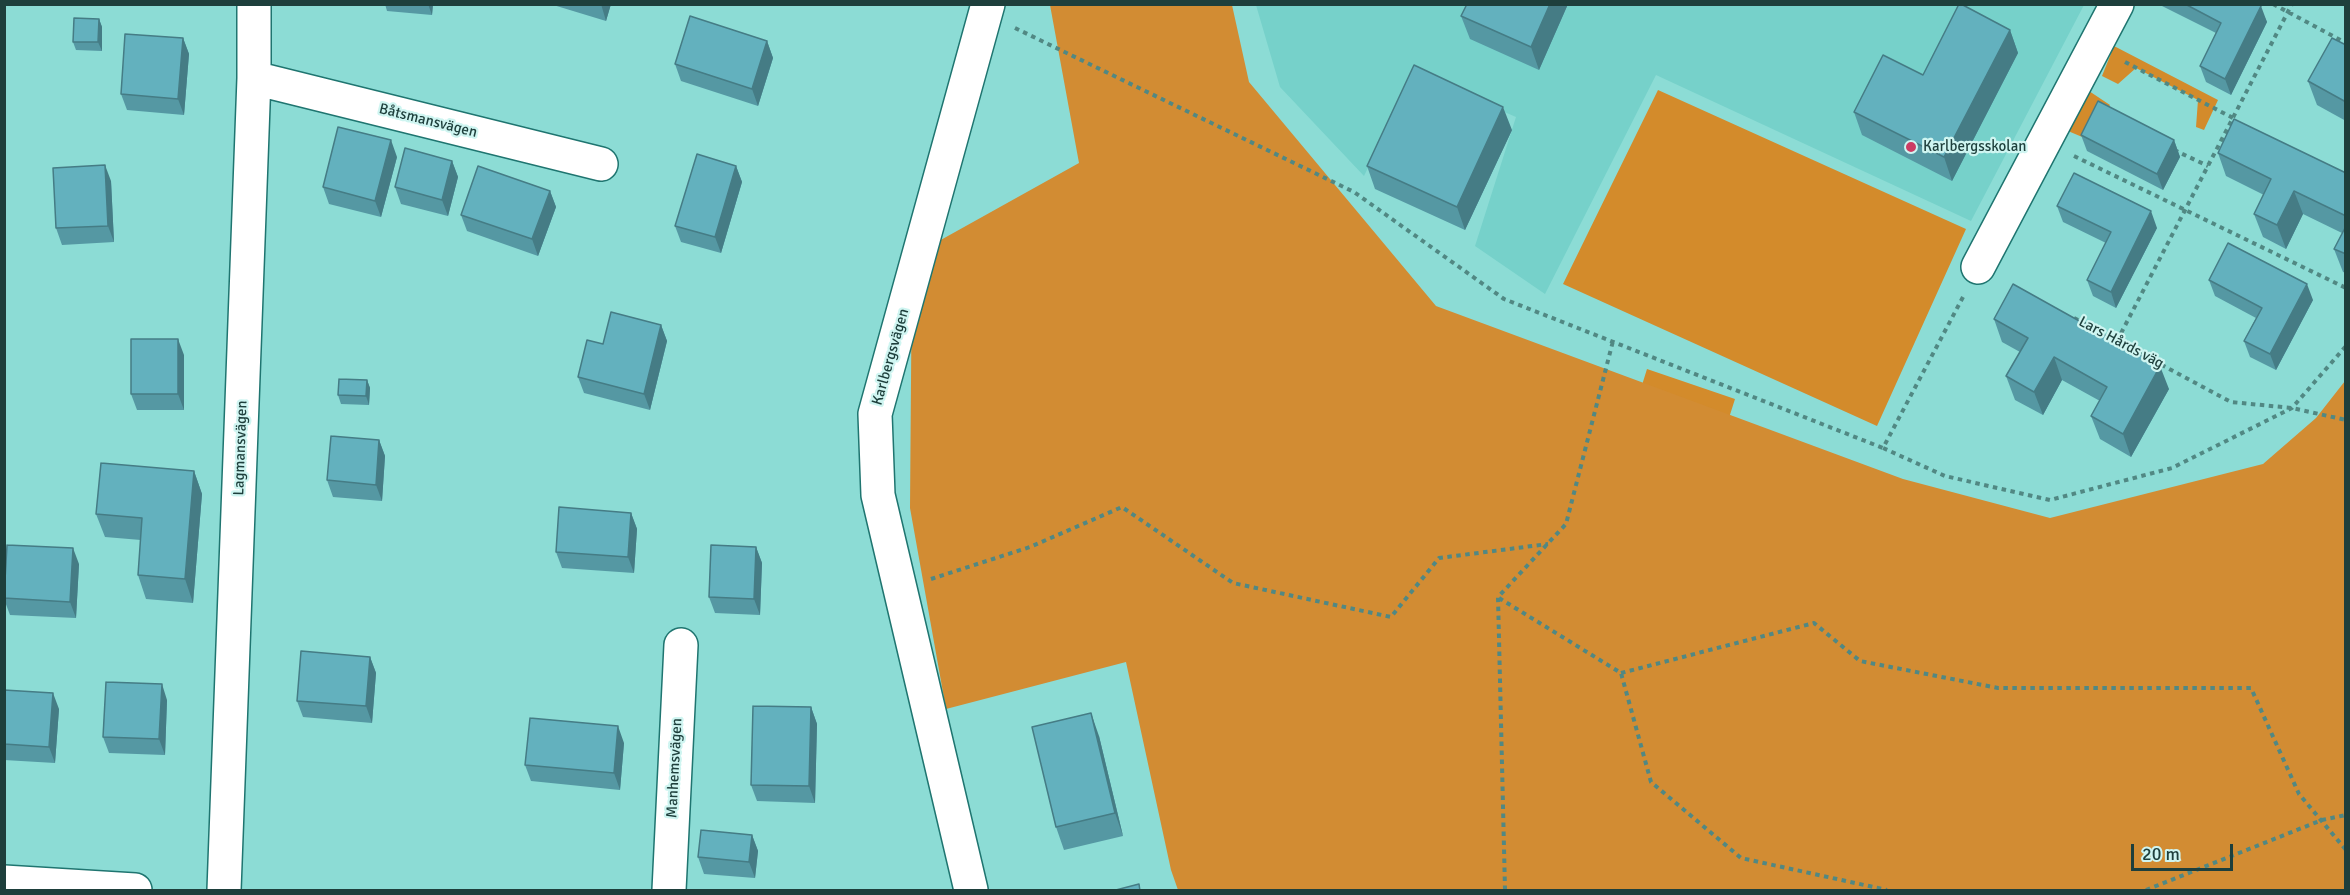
<!DOCTYPE html>
<meta charset="utf-8">
<style>
body{margin:0}
#map{position:relative;width:2350px;height:895px;overflow:hidden;background:#8cdcd5;font-family:Signika,sans-serif}
canvas{display:block}
.frame{position:absolute;inset:0;border:6px solid #1e3f3c;pointer-events:none}
.scale{position:absolute;left:2131px;top:844px;width:102px;height:27px;box-sizing:border-box;border:3px solid #1e3f3c;border-top:0;padding-left:8px;font-size:18px;line-height:21px;white-space:nowrap;color:#1e3f3c;-webkit-text-stroke:4px #cff5f1;paint-order:stroke}
</style>
<div id="map">
<canvas width="2350" height="895"></canvas>
<div class="frame"></div>
<div class="scale">20 m</div>
</div>
<script>
const ctx = document.querySelector('canvas').getContext('2d');
ctx.lineJoin = 'round';
function fillPath(path, color) { ctx.fillStyle = color; ctx.fill(path, 'evenodd'); }
const poly = rows => new Path2D(rows.map(r => 'M' + r).join(''));
function trace(path, color, width, dash) { ctx.strokeStyle = color; ctx.lineWidth = width; ctx.lineCap = dash ? 'butt' : 'round'; ctx.setLineDash(dash || []); ctx.stroke(path); }
function write(font, color, halo, rows, align = 'center') {
  ctx.font = font + ' Signika,sans-serif'; ctx.lineWidth = 4.5; ctx.setLineDash([]); ctx.textBaseline = 'middle'; ctx.strokeStyle = halo; ctx.fillStyle = color; for (const [text, x, y, turn = 0] of rows) {
    ctx.save(); ctx.translate(x, y); ctx.rotate((+turn || 0) * Math.PI / 180); ctx.textAlign = isNaN(turn) ? turn : align; if (halo) ctx.strokeText(text, 0, 0); ctx.fillText(text, 0, 0); ctx.restore();
  }
}
const built = poly([
 [1256,5,2084,5,1971,221,1656,75,1545,294,1475,246,1516,117,1414,73,1364,176,1280,87]
]);
const green = poly([
 [2114,46,2218,100,2204,130,2196,127,2198,100,2136,68,2118,84,2102,76],
 [1658,90,1966,229,1877,426,1563,284],
 [2089,91,2110,105,2087,139,2068,131],
 [1647,369,1735,399,1721,443,1633,414]
]);
const forest = poly([
 [1050,5,1232,5,1249,82,1436,306,1903,479,2050,518,2263,464,2316,418,2345,381,2345,890,1178,890,1171,870,1126,662,946,709,910,508,912,256,1079,163]
]);
const path = poly([
 [2273,4,2346,43],
 [1015,28,1354,192,1504,299,1883,448],
 [2125,62,2235,119],
 [2174,150,2208,166],
 [2074,156,2346,288],
 [1963,297,1883,448,1945,476,2050,500,2172,468,2292,408,2346,346],
 [2074,318,2231,402,2292,408,2346,420],
 [2117,341,2292,4],
 [931,579,1030,547,1122,507,1233,583,1391,617,1439,558,1548,544],
 [1499,598,1621,673,1651,782,1741,858,1887,890],
 [1621,673,1814,623,1860,661,1998,688,2251,688,2299,794,2346,850],
 [1505,890,1498,597,1566,524,1613,341],
 [2146,890,2322,820,2346,815]
]);
const minor = poly([
 [254,78,601,164],
 [1978,267,2117,4],
 [4,882,135,890],
 [224,890,254,78,254,4],
 [669,890,681,645]
]);
const tertiary = poly([
 [971,890,878,495,875,414,988,4]
]);
const wall = poly([
 [385,4,433,4,432,15,387,11],
 [550,4,611,4,606,21],
 [1467,4,1568,4,1539,70,1470,39,1461,16],
 [2158,4,2258,4,2267,22,2231,95,2206,82,2200,66,2216,33],
 [99,19,102,27,102,51,76,50,73,42],
 [2010,30,2018,53,1952,181,1862,135,1854,112],
 [183,38,189,54,184,115,127,110,121,94],
 [767,41,773,58,758,106,681,81,675,64],
 [2346,45,2346,121,2317,105,2308,81],
 [1512,130,1465,230,1375,189,1367,166],
 [2081,135,2174,140,2180,157,2163,190,2087,151],
 [2218,153,2346,173,2346,273,2343,272,2334,249,2342,233,2303,214,2286,249,2263,237,2254,214,2264,195,2226,176],
 [397,157,381,217,329,204,323,187],
 [452,161,458,177,448,216,401,204,395,187],
 [736,166,742,182,721,253,681,242,675,226],
 [111,181,114,242,62,245,56,228],
 [550,191,556,207,538,256,467,231,461,215],
 [2057,206,2157,228,2116,308,2093,296,2087,280,2106,243,2063,222],
 [2209,280,2313,300,2276,370,2250,357,2244,341,2256,318,2215,296],
 [1994,319,2169,389,2131,457,2100,439,2091,416,2100,401,2062,380,2043,415,2015,400,2006,376,2020,352,2002,342],
 [661,325,667,341,650,410,584,393,578,377,603,344],
 [184,355,184,410,137,410,131,394],
 [367,380,370,388,369,405,341,404,338,395],
 [379,440,385,456,382,501,333,497,327,480],
 [194,471,202,494,193,603,146,599,138,575,141,540,105,537,96,514],
 [631,513,637,529,634,573,562,568,556,552],
 [756,547,762,563,760,615,715,613,709,597],
 [79,564,76,618,10,615,4,599],
 [370,657,376,673,372,723,303,717,297,701],
 [4,690,59,709,55,763,4,760],
 [167,700,165,755,109,753,103,737],
 [811,707,817,724,815,803,757,801,751,785],
 [1099,736,1123,836,1064,850,1056,827],
 [624,743,620,790,531,781,525,765],
 [752,835,758,851,755,878,704,874,698,857]
]);
const shadedWall = poly([
 [428,4,433,4,432,15],
 [601,4,611,4,606,21],
 [1550,4,1568,4,1539,70,1531,47],
 [2261,6,2267,22,2231,95,2225,79],
 [99,19,102,27,102,51,98,42],
 [2010,30,2018,53,1952,181,1944,157],
 [183,38,189,54,184,115,178,99],
 [767,41,773,58,758,106,752,89],
 [1503,107,1512,130,1465,230,1457,207],
 [391,140,397,157,381,217,375,201],
 [2174,140,2180,157,2163,190,2157,174],
 [452,161,458,177,448,216,442,200],
 [105,165,111,181,114,242,108,226],
 [736,166,742,182,721,253,715,237],
 [550,191,556,207,538,256,532,239],
 [2294,191,2303,214,2286,249,2277,225],
 [2151,211,2157,228,2116,308,2111,292],
 [2307,284,2313,300,2276,370,2270,354],
 [661,325,667,341,650,410,644,394],
 [178,339,184,355,184,410,178,394],
 [2054,357,2062,380,2043,415,2034,392],
 [2160,366,2169,389,2131,457,2123,434],
 [367,380,370,388,369,405,366,396],
 [379,440,385,456,382,501,376,485],
 [194,471,202,494,193,603,185,579],
 [631,513,637,529,634,573,628,557],
 [756,547,762,563,760,615,754,599],
 [73,548,79,564,76,618,70,602],
 [370,657,376,673,372,723,366,706],
 [162,684,167,700,165,755,159,739],
 [53,693,59,709,55,763,49,747],
 [811,707,817,724,815,803,809,786],
 [1091,713,1099,736,1123,836,1115,813],
 [618,726,624,743,620,790,614,773],
 [752,835,758,851,755,878,749,862]
]);
const building = poly([
 [1467,4,1550,4,1531,47,1461,16,1467,4],
 [1959,4,1961,4,2010,30,1944,157,1854,112,1883,55,1923,75,1959,4],
 [2185,4,2258,4,2261,6,2225,79,2200,66,2221,23,2185,4],
 [690,16,767,41,752,89,675,64,690,16],
 [74,18,99,19,98,42,73,42,74,18],
 [125,34,183,38,178,99,121,94,125,34],
 [2332,38,2346,45,2346,102,2308,81,2332,38],
 [1414,65,1503,107,1457,207,1367,166,1414,65],
 [2098,101,2174,140,2157,174,2081,135,2098,101],
 [2234,119,2346,173,2346,216,2294,191,2277,225,2254,214,2271,179,2218,153,2234,119],
 [338,127,391,140,375,201,323,187,338,127],
 [405,148,452,161,442,200,395,187,405,148],
 [697,154,736,166,715,237,675,226,697,154],
 [105,165,108,226,56,228,53,168,105,165],
 [478,166,550,191,532,239,461,215,478,166],
 [2074,173,2151,211,2111,292,2087,280,2111,232,2057,206,2074,173],
 [2346,226,2346,254,2334,249,2346,226],
 [2228,243,2307,284,2270,354,2244,341,2262,308,2209,280,2228,243],
 [2013,284,2160,366,2123,434,2091,416,2107,387,2054,357,2034,392,2006,376,2028,338,1994,319,2013,284],
 [611,312,661,325,644,394,578,377,587,340,603,344,611,312],
 [131,339,178,339,178,394,131,394,131,339],
 [339,379,367,380,366,396,338,395,339,379],
 [331,436,379,440,376,485,327,480,331,436],
 [101,463,194,471,185,579,138,575,142,518,96,514,101,463],
 [559,507,631,513,628,557,556,552,559,507],
 [7,545,73,548,70,602,4,598,7,545],
 [711,545,756,547,754,599,709,597,711,545],
 [301,651,370,657,366,706,297,701,301,651],
 [106,682,162,684,159,739,103,737,106,682],
 [4,690,53,693,49,747,4,744,4,690],
 [753,706,811,707,809,786,751,785,753,706],
 [1091,713,1115,813,1056,827,1032,727,1091,713],
 [530,718,618,726,614,773,525,765,530,718],
 [701,830,752,835,749,862,698,857,701,830],
 [1139,884,1140,891,1112,891,1139,884]
]);
const markers = [
 [1911,147,6,"#cc3d64"]
];
const streetNames = [
 ["Båtsmansvägen",428,121,14],
 ["Lars Hårds väg",2121,343,28],
 ["Karlbergsvägen",891,357,-74],
 ["Lagmansvägen",241,448,-88],
 ["Manhemsvägen",675,768,-87]
];
const poiNames = [
 ["Karlbergsskolan",1923,147]
];
fillPath(built, '#76d1ca');
fillPath(green, '#d38b2b');
fillPath(forest, '#d28c33');
trace(minor, '#1f7570', 36);
trace(tertiary, '#1f7570', 36);
trace(path, '#518883', 4, [4.5, 4.5]);
trace(minor, '#fff', 33);
trace(tertiary, '#fff', 33);
fillPath(wall, '#5598a3');
fillPath(shadedWall, '#457c85');
fillPath(building, '#63b1be');
trace(building, '#457c85', 1.5);
for (const [x, y, r, color] of markers) { const dot = new Path2D(); dot.arc(x, y, r, 0, 2 * Math.PI); ctx.fillStyle = color; ctx.fill(dot); trace(dot, '#cff5f1', 2); }
write('15px', '#1e3f3c', '#cff5f1', streetNames);
write('15px', '#1e3f3c', '#cff5f1', poiNames, 'left');
</script>
